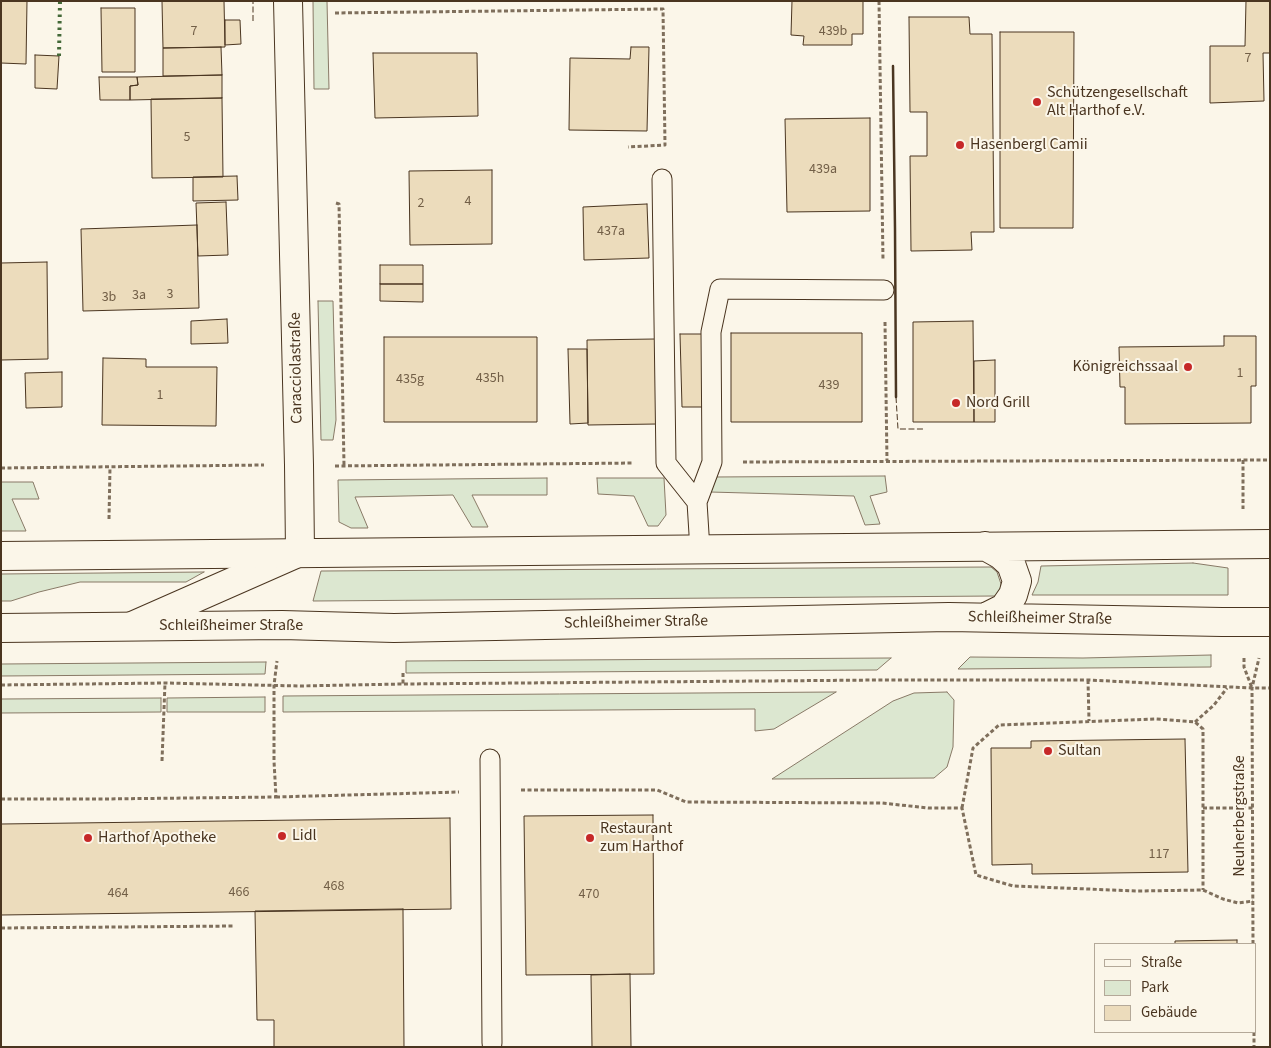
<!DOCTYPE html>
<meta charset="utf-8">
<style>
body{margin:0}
#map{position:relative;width:1271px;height:1048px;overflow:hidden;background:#fbf6e9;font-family:"Source Sans 3",sans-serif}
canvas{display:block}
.frame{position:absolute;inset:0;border:2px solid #4a3520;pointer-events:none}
.legend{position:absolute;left:1094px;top:943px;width:162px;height:90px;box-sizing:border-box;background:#fbf6e9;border:1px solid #b4a999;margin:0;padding:6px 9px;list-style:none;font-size:15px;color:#4a3520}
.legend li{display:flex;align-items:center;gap:10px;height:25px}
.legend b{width:25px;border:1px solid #b4a999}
</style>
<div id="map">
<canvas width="1271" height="1048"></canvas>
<div class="frame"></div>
<ul class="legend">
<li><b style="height:6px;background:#fbf6e9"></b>Straße</li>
<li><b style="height:14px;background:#dce7d0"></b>Park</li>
<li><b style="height:14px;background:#ecdcbc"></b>Gebäude</li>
</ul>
</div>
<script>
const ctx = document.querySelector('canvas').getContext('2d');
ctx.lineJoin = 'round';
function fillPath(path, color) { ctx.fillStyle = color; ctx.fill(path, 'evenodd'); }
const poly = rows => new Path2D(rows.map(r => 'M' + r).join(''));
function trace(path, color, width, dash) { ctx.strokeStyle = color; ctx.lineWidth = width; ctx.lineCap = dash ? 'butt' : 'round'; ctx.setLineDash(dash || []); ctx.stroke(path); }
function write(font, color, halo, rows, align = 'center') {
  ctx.font = font + ' "Source Sans 3",sans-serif'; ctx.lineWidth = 4; ctx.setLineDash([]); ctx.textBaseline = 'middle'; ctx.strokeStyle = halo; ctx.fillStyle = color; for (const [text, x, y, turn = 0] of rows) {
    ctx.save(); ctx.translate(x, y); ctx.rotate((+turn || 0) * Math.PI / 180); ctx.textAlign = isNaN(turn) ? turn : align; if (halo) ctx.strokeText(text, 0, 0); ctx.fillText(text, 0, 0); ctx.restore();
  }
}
const green = poly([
 [313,1,327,1,329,89,314,89,313,1],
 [318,301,333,301,336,420,333,440,321,440,318,301],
 [885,476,887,492,870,496,880,524,865,525,854,496,710,492,712,477,885,476],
 [547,478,547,495,472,495,488,527,472,527,453,495,355,497,368,528,351,528,339,522,338,480,547,478],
 [597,478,664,478,666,515,658,526,648,526,634,496,598,494,597,478],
 [1,482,33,482,39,499,12,499,26,531,1,531,1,482],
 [1193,563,1228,568,1228,595,1032,595,1038,582,1041,566,1193,563],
 [991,567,997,572,1001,584,1000,591,995,596,313,601,321,571,991,567],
 [204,572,186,582,80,582,39,592,11,601,1,601,1,574,204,572],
 [1211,655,1211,667,958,669,970,657,1083,658,1211,655],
 [891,658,877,670,406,673,406,661,891,658],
 [266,662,265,674,1,676,1,664,266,662],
 [836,692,774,729,755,731,755,709,283,712,283,696,836,692],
 [947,692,954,700,953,747,947,767,934,778,772,779,893,701,914,693,947,692],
 [265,697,265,712,167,712,167,698,265,697],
 [161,698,161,712,1,713,1,699,161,698]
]);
const building = poly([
 [1,1,27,1,26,64,1,63,1,1],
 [162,1,224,1,225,47,163,48,162,1],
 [792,1,863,1,863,34,852,34,852,45,803,45,804,36,791,35,792,1],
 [1246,1,1270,1,1270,53,1263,53,1264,101,1210,103,1210,46,1245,46,1246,1],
 [101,8,135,8,135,72,102,72,101,8],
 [909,17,969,17,970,34,992,34,994,232,971,232,972,250,911,251,910,156,927,156,927,112,910,112,909,17],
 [225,20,240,20,241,44,225,45,225,20],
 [1000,32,1074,32,1073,228,1000,228,1000,32],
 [221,47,222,75,163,76,163,48,221,47],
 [631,47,649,47,647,131,569,130,570,58,630,59,631,47],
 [373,53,477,53,478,116,375,118,373,53],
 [35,55,59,56,57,89,35,88,35,55],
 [222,75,222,98,130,100,130,86,138,85,137,77,222,75],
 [99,77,137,77,138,85,130,86,130,100,100,100,99,77],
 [222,98,223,177,152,178,151,99,222,98],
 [870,118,870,211,787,212,785,119,870,118],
 [492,170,492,244,410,245,409,171,492,170],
 [237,176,238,200,193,201,193,177,237,176],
 [226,202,228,255,198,256,196,203,226,202],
 [647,204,649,258,584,260,583,207,647,204],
 [197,225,199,308,83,311,81,229,197,225],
 [47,262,48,359,1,360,1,263,47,262],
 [380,265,423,265,423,284,380,284,380,265],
 [380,284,423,284,423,302,380,301,380,284],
 [227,319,228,343,191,344,191,321,227,319],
 [973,321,974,422,913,422,913,322,973,321],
 [731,333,862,333,862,422,731,422,731,333],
 [680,334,705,334,707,407,682,407,680,334],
 [1224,336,1256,336,1256,386,1251,386,1251,423,1125,424,1125,387,1120,387,1119,347,1224,346,1224,336],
 [384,337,537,337,537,422,384,422,384,337],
 [655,339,657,424,588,425,587,340,655,339],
 [568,349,587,349,588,423,570,424,568,349],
 [103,358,146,359,146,367,217,367,216,426,102,425,103,358],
 [995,360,995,422,974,422,974,361,995,360],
 [62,372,62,407,26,408,25,373,62,372],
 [1185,739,1188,872,1032,874,1032,864,992,865,991,748,1031,748,1031,741,1185,739],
 [653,815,654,974,526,975,524,816,653,815],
 [450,818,451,909,1,915,1,824,450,818],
 [403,909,404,1047,274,1047,274,1020,257,1020,255,911,403,909],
 [1237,940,1237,944,1175,944,1175,941,1237,940],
 [630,974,631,1047,592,1047,591,975,630,974]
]);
const path = poly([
 [879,1,883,260],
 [335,13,663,9,665,145,628,147],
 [336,203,339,204,344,465],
 [885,322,887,461],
 [1243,460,1243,509],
 [743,462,1270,460],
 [335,466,634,463],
 [1,468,264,465],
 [109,519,110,467],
 [1244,658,1244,667,1252,688],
 [403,673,403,684],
 [1088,680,1089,721],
 [1,685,165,683,300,686,403,684,879,680,1088,680,1252,688,1270,688],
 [1195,722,1214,705,1227,688],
 [162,761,165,683],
 [521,790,657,790,686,802,882,803,928,808,962,808,976,875,1013,886,1137,891,1203,890,1223,899,1238,903,1253,901],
 [276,797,459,792],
 [1,799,101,799,276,797,274,761,274,685,277,661],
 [962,808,973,748,999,725,1156,719,1195,722,1203,729,1203,890],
 [1203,808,1253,808],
 [1,928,235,926],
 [1253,944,1252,688,1259,658],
 [1254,1032,1254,1047]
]);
const service = poly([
 [662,179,666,463,697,502],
 [700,550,697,502,712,462,711,332,720,289,884,290],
 [490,759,492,1043]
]);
const minor = poly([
 [132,626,300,552,299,465,288,1]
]);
const secondary = poly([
 [985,546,1001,555,1011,564,1017,581,1013,595,1004,608,986,617],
 [1,556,1270,544],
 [1,628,282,625,394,628,949,617,1222,622,1270,622]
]);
const hedge = poly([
 [59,56,60,1]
]);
const fence = poly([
 [253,21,253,1],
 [896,397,898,429,923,429]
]);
const wall = poly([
 [893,66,895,229,896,397]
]);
const markers = [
 [1037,102,5,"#c62828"],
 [960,145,5,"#c62828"],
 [1188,367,5,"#c62828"],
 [956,403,5,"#c62828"],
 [1048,751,5,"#c62828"],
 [282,836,5,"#c62828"],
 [88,838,5,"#c62828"],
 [590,838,5,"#c62828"]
];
const numberNames = [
 ["7",194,32],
 ["439b",833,32],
 ["7",1248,59],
 ["5",187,138],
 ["439a",823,170],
 ["4",468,202],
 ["2",421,204],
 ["437a",611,232],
 ["3",170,295],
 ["3a",139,296],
 ["3b",109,298],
 ["1",1240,374],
 ["435h",490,379],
 ["435g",410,380],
 ["439",829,386],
 ["1",160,396],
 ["117",1159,855],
 ["468",334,887],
 ["466",239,893],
 ["464",118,894],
 ["470",589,895]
];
const poiNames = [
 ["Schützengesellschaft",1047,93],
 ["Alt Harthof e.V.",1047,111],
 ["Hasenbergl Camii",970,145],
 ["Königreichssaal",1178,367,"right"],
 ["Nord Grill",966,403],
 ["Sultan",1058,751],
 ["Restaurant",600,829],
 ["zum Harthof",600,847],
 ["Lidl",292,836],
 ["Harthof Apotheke",98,838]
];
const streetNames = [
 ["Caracciolastraße",297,368,-91],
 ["Schleißheimer Straße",1040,619,1],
 ["Schleißheimer Straße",636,623,-1],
 ["Schleißheimer Straße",231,626],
 ["Neuherbergstraße",1240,816,-90]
];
fillPath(green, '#dce7d0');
trace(green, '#887966', 1);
fillPath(building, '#ecdcbc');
trace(building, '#4a3520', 1);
trace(service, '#4a3520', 21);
trace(minor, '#4a3520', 30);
trace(secondary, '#4a3520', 30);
trace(path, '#7f6f5c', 3, [4, 2.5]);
trace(service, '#fbf6e9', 19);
trace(minor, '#fbf6e9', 28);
trace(secondary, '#fbf6e9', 28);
trace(hedge, '#436837', 4, [2.5, 4]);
trace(fence, '#4a3520', 1, [6, 2.5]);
trace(wall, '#4a3520', 2.5);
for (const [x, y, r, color] of markers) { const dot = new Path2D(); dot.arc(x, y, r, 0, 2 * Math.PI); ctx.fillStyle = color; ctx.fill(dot); trace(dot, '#fbf6e9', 2); }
write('14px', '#725f47', null, numberNames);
write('16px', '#4a3520', '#fbf6e9', poiNames, 'left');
write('16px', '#4a3520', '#fbf6e9', streetNames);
</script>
